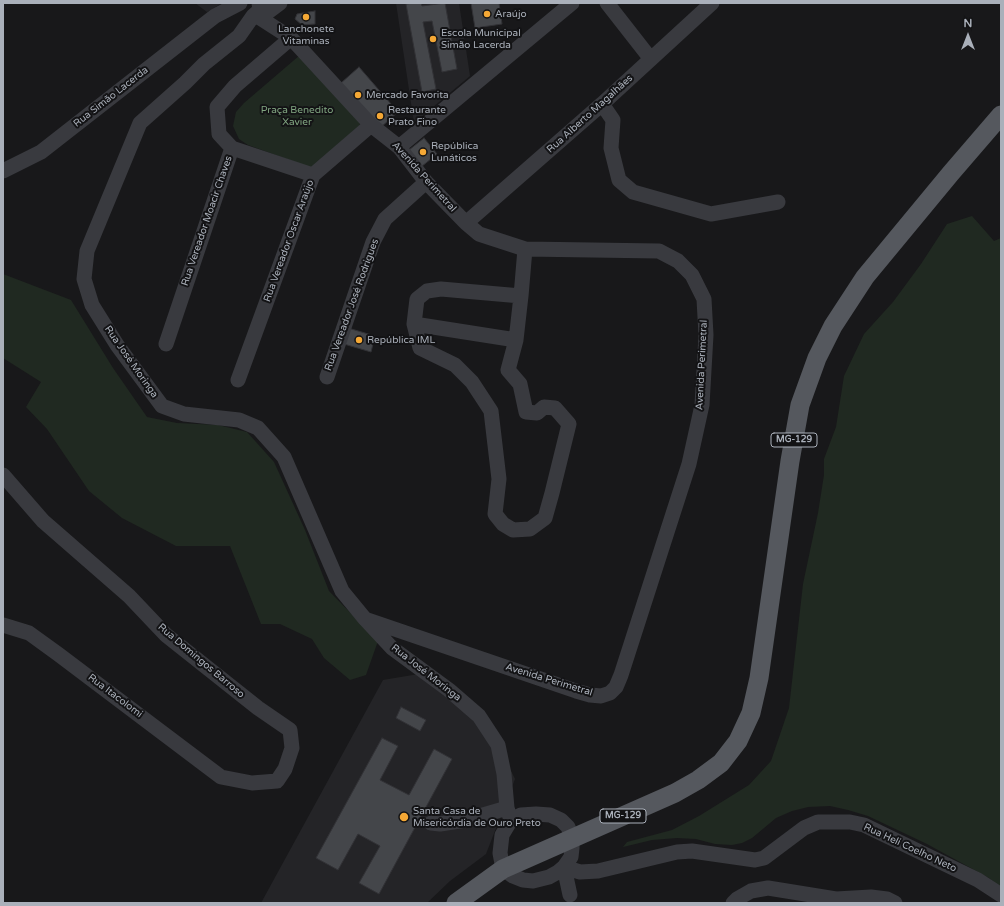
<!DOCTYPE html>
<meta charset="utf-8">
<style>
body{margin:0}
#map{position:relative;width:1004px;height:906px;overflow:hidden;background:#18181a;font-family:"Varela Round",sans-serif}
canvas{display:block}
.frame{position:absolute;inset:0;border:4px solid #aab0ba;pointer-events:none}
.north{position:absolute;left:948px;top:16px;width:40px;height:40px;-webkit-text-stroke:3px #131315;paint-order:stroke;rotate:0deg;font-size:11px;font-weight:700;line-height:16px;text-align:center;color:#aab0ba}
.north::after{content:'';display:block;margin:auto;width:14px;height:18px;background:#aab0ba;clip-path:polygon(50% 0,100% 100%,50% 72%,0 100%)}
</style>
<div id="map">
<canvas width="1004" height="906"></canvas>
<div class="frame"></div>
<div class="north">N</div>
</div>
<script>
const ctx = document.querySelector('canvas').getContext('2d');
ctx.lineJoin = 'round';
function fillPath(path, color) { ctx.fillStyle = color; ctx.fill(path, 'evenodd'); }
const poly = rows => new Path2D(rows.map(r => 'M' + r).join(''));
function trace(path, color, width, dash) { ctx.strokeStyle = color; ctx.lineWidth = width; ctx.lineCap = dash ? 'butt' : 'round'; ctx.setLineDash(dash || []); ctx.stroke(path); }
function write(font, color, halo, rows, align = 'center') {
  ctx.font = font + ' "Varela Round",sans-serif'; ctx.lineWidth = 4; ctx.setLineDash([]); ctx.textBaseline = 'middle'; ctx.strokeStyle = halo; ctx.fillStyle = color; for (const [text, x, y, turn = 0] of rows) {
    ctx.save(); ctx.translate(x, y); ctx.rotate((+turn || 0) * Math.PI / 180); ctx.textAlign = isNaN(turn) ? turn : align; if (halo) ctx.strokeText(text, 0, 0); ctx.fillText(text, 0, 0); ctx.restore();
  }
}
const built = poly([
 [195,3,222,3,207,12],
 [396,3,459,3,470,76,414,123],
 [419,674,493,735,515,779,486,854,450,881,427,903,261,903,383,680]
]);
const green = poly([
 [300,55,359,122,360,125,312,168,248,145,239,139,233,126,236,112,244,103],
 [972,216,994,241,1001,238,1001,888,989,878,927,844,868,816,848,810,830,806,808,807,792,811,776,818,752,838,742,843,732,845,715,844,696,839,677,838,652,840,623,847,627,842,672,830,699,816,749,785,771,761,789,708,803,584,818,513,824,475,824,459,836,427,844,376,864,334,893,302,921,264,947,224],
 [3,274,71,300,113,368,147,417,177,423,218,425,247,432,274,462,305,530,329,591,378,641,366,675,350,680,324,658,312,639,280,624,261,624,230,546,176,546,122,518,89,491,47,429,26,407,41,382,3,358]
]);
const building = poly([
 [413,3,421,3,422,6,445,3,457,69,442,72,432,21,423,22,436,89,422,92,406,4,413,3],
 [471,3,499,3,502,24,475,28,471,3],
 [315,11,315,24,302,25,295,19,297,14,315,11],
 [359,67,398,112,380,128,341,83,359,67],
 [424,138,437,154,421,167,409,150,424,138],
 [348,328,375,336,371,352,344,344,348,328],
 [401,707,426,720,420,731,396,718,401,707],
 [382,738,398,746,380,780,409,795,434,749,452,759,379,894,359,883,380,846,358,834,338,870,316,858,382,738]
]);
const minor = poly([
 [259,3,260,10,253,16,239,36,204,64,185,83,140,123,87,251,84,279,92,305,117,345,162,406,184,414,239,420,258,428,284,457,342,591,365,619,392,648,449,690,479,716,498,745,504,774,507,808,511,820],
 [607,3,650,58],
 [254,16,260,18,280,3],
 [260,18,291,38,371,125,399,147,426,182,466,223,479,234,525,249,659,251,678,261,692,275,704,299,706,335,702,405,689,464,621,675,616,687,610,693,601,696,590,695,576,691,365,619],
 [602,104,613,120,611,148,619,180,633,192,711,214,778,202],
 [399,147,572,3],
 [232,148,313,175],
 [3,171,41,152,215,16,240,3],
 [466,223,602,104,712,3],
 [521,296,516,340,508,370,520,384,526,412,537,413,544,407,555,408,569,424,552,493,545,518,530,529,513,530,503,524,495,514,499,479,491,411,472,382,455,365,420,348,414,324,417,299,427,291,441,289,521,296,525,249],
 [414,324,516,340],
 [166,344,232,148,219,134,217,107,235,86,291,38],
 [327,377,373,242,385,219,426,182],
 [238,380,313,175,371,125],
 [3,475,43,521,129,596,166,635,258,708,290,730,292,748,285,769,277,781,252,783,221,777,58,654,29,633,3,625],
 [536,814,550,815,561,820,568,827,572,838,572,848,571,857,564,867,558,872,549,877,533,881,523,880,513,876,503,869,500,853,502,835,511,820,521,815,536,814],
 [431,823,440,824,466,820,507,808],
 [570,895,564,867,580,872,598,871,677,852,692,851,755,860,764,858,804,828,818,822,850,822,864,825,978,880,1001,895],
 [733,903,737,899,751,891,768,888,836,899,871,897,887,899,895,903]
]);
const major = poly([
 [456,903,503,869,675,793,698,780,721,763,738,741,751,713,759,678,790,461,800,405,817,358,833,326,865,277,951,173,1001,115]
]);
const markers = [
 [487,14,4,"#f5a835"],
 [306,17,4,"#f5a835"],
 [433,39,4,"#f5a835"],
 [358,95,4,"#f5a835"],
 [380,116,4,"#f5a835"],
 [423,152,4,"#f5a835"],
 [359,340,4,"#f5a835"],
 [404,817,5,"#f5a835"]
];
const shields = [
 [794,440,46],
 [623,816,46]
];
const shieldNames = [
 ["MG-129",794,440],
 ["MG-129",623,816]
];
const poiNames = [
 ["Araújo",495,14],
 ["Lanchonete",306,29,"center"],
 ["Vitaminas",306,41,"center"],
 ["Escola Municipal",441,33],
 ["Simão Lacerda",441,45],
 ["Mercado Favorita",366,95],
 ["Restaurante",388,110],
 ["Prato Fino",388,122],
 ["República",431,146],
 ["Lunáticos",431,158],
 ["República IML",367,340],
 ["Santa Casa de",413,811],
 ["Misericórdia de Ouro Preto",413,823]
];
const streetNames = [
 ["Rua Simão Lacerda",111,97,-38],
 ["Rua Alberto Magalhães",590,114,-42],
 ["Avenida Perimetral",424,177,48],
 ["Rua Vereador Moacir Chaves",207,221,-71],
 ["Rua Vereador Oscar Araújo",289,241,-70],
 ["Rua Vereador José Rodrigues",352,305,-70],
 ["Rua José Moringa",131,362,55],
 ["Avenida Perimetral",702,365,-87],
 ["Rua Domingos Barroso",201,661,40],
 ["Rua José Moringa",426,673,38],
 ["Avenida Perimetral",549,680,17],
 ["Rua Itacolomi",115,696,37],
 ["Rua Heli Coelho Neto",910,848,25]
];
const parkNames = [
 ["Praça Benedito",297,110],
 ["Xavier",297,122]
];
fillPath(built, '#242427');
fillPath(green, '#202921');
fillPath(building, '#44464a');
trace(building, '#323236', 1);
trace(minor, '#393a3f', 15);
trace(major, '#55585e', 19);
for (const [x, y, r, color] of markers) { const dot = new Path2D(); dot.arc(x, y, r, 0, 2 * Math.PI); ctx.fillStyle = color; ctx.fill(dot); trace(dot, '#131315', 1.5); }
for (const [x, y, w] of shields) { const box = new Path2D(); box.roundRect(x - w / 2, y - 7, w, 14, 3); ctx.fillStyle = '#131315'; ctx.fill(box); trace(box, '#aab0ba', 1); }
write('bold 9px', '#aab0ba', null, shieldNames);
write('10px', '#aab0ba', '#131315', poiNames, 'left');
write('10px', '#aab0ba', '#131315', streetNames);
write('10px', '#81a581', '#131315', parkNames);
</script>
